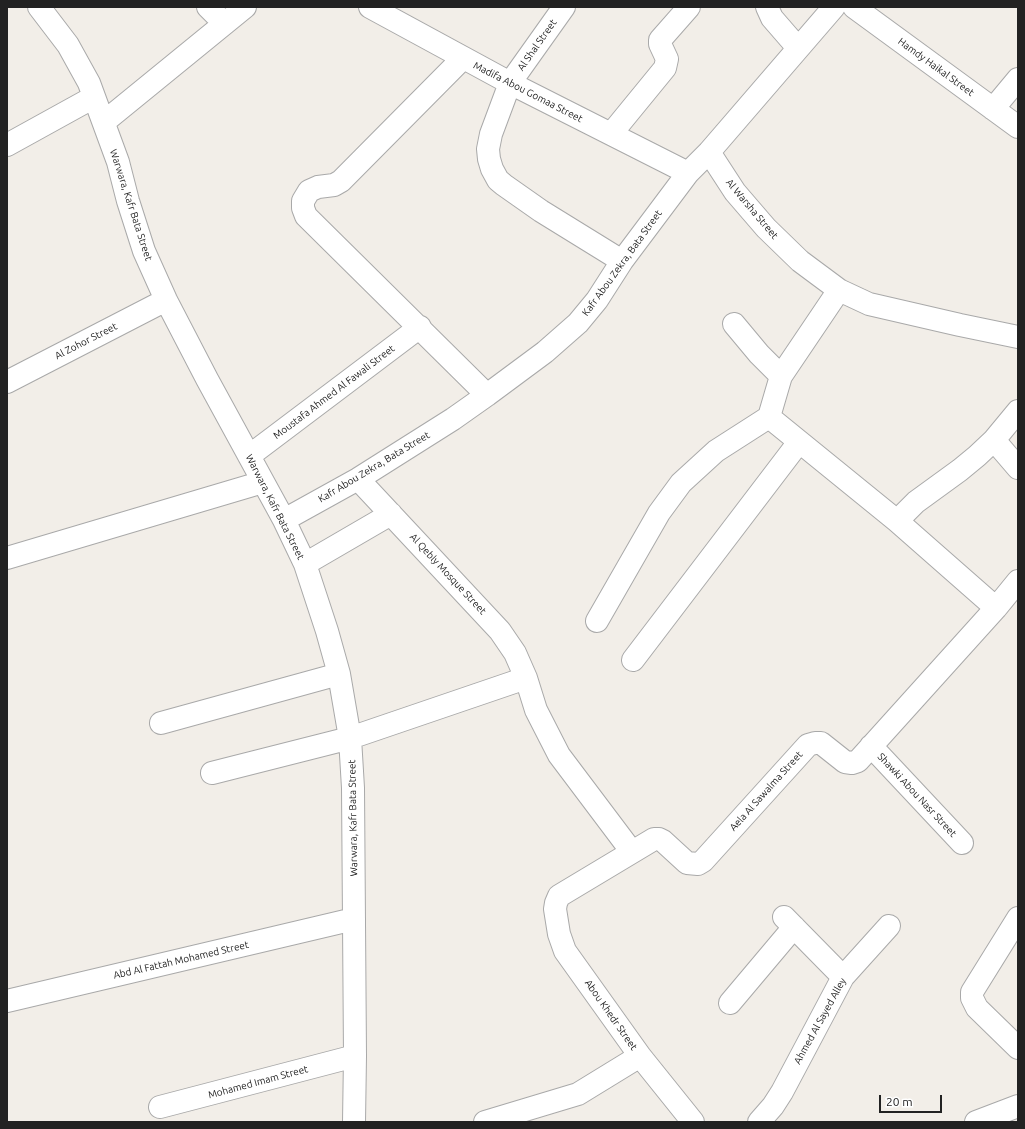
<!DOCTYPE html>
<style>
body{margin:0}
#map{position:relative;width:1025px;height:1129px;overflow:hidden;background:#f2eee8;font-family:Ubuntu,sans-serif}
canvas{display:block}
.frame{position:absolute;inset:0;border:8px solid #222;pointer-events:none}
.scale{position:absolute;left:879px;top:1095px;width:63px;height:18px;box-sizing:border-box;border:2px solid #222;border-top:0;padding-left:5px;font-size:12px;line-height:14px;white-space:nowrap;color:#222;-webkit-text-stroke:3px #fff;paint-order:stroke}
</style>
<div id="map">
<canvas width="1025" height="1129"></canvas>
<div class="frame"></div>
<div class="scale">20 m</div>
</div>
<script>
const ctx = document.querySelector('canvas').getContext('2d');
ctx.lineJoin = 'round';
const poly = rows => new Path2D(rows.map(r => 'M' + r).join(''));
function trace(path, color, width, dash) { ctx.strokeStyle = color; ctx.lineWidth = width; ctx.lineCap = dash ? 'butt' : 'round'; ctx.setLineDash(dash || []); ctx.stroke(path); }
function write(font, color, halo, rows, align = 'center') {
  ctx.font = font + ' Ubuntu,sans-serif'; ctx.lineWidth = 3; ctx.setLineDash([]); ctx.textBaseline = 'middle'; ctx.strokeStyle = halo; ctx.fillStyle = color; for (const [text, x, y, turn = 0] of rows) {
    ctx.save(); ctx.translate(x, y); ctx.rotate((+turn || 0) * Math.PI / 180); ctx.textAlign = isNaN(turn) ? turn : align; if (halo) ctx.strokeText(text, 0, 0); ctx.fillText(text, 0, 0); ctx.restore();
  }
}
const minor = poly([
 [39,7,68,45,89,83,118,162,128,201,144,251,166,300,207,379,284,520,305,564,327,631,339,674,350,738,353,788,355,1056,354,1122],
 [208,7,224,23],
 [370,7,510,83,688,173],
 [564,7,510,83,491,134,488,149,489,159,492,169,498,180,504,185,541,211,622,261],
 [767,7,772,18,798,48],
 [854,7,1018,127],
 [463,58,341,181,334,185,318,187,309,191,303,201,303,208,306,216,487,395],
 [993,109,1018,79],
 [104,122,245,7],
 [611,134,665,68,667,59,660,44,660,40,689,7],
 [7,145,94,97],
 [709,152,735,192,766,228,800,261,839,290,869,304,960,325,1018,337],
 [781,376,839,290],
 [7,382,166,300],
 [769,417,897,521,996,608],
 [994,440,1018,468],
 [249,456,420,327],
 [358,479,500,631,515,653,526,678,536,710,559,755,632,852],
 [284,520,358,479,453,419,487,395,545,352,578,323,597,300,622,261,688,173,709,152,834,7],
 [897,521,916,502,960,470,977,456,994,440,1018,411],
 [7,558,263,482],
 [305,564,391,514],
 [597,621,659,513,681,483,716,451,769,417,781,376,759,354,734,324],
 [633,660,799,442],
 [161,723,339,674],
 [871,746,962,843],
 [212,773,350,738,526,678],
 [784,917,843,977],
 [1018,918,972,992,972,998,977,1008,1018,1048],
 [7,1001,354,919],
 [730,1003,794,927],
 [160,1107,355,1056],
 [485,1122,578,1094,640,1056],
 [693,1122,640,1056,565,951,559,934,555,909,556,903,559,896,654,839,659,839,663,841,687,863,698,864,703,861,808,745,815,743,821,743,845,762,852,763,858,761,996,608,1018,581],
 [759,1122,773,1106,782,1092,843,977,889,926],
 [976,1122,1018,1106]
]);
const streetNames = [
 ["Al Shal Street",537,45,-55],
 ["Hamdy Haikal Street",936,67,36],
 ["Madifa Abou Gomaa Street",528,92,27],
 ["Warwara, Kafr Bata Street",131,205,72],
 ["Al Warsha Street",752,209,50],
 ["Kafr Abou Zekra, Bata Street",622,263,-54],
 ["Al Zohor Street",86,341,-27],
 ["Moustafa Ahmed Al Fawali Street",334,392,-37],
 ["Kafr Abou Zekra, Bata Street",374,467,-31],
 ["Warwara, Kafr Bata Street",275,507,63],
 ["Al Qebly Mosque Street",448,574,47],
 ["Aela Al Sawalma Street",766,791,-48],
 ["Shawki Abou Nasr Street",917,795,47],
 ["Warwara, Kafr Bata Street",353,818,-91],
 ["Abd Al Fattah Mohamed Street",181,960,-13],
 ["Abou Khedr Street",611,1015,55],
 ["Ahmed Al Sayed Alley",820,1021,-61],
 ["Mohamed Imam Street",258,1082,-15]
];
trace(minor, '#a9a9a9', 24);
trace(minor, '#fff', 22);
write('10px', '#222', '#fff', streetNames);
</script>
